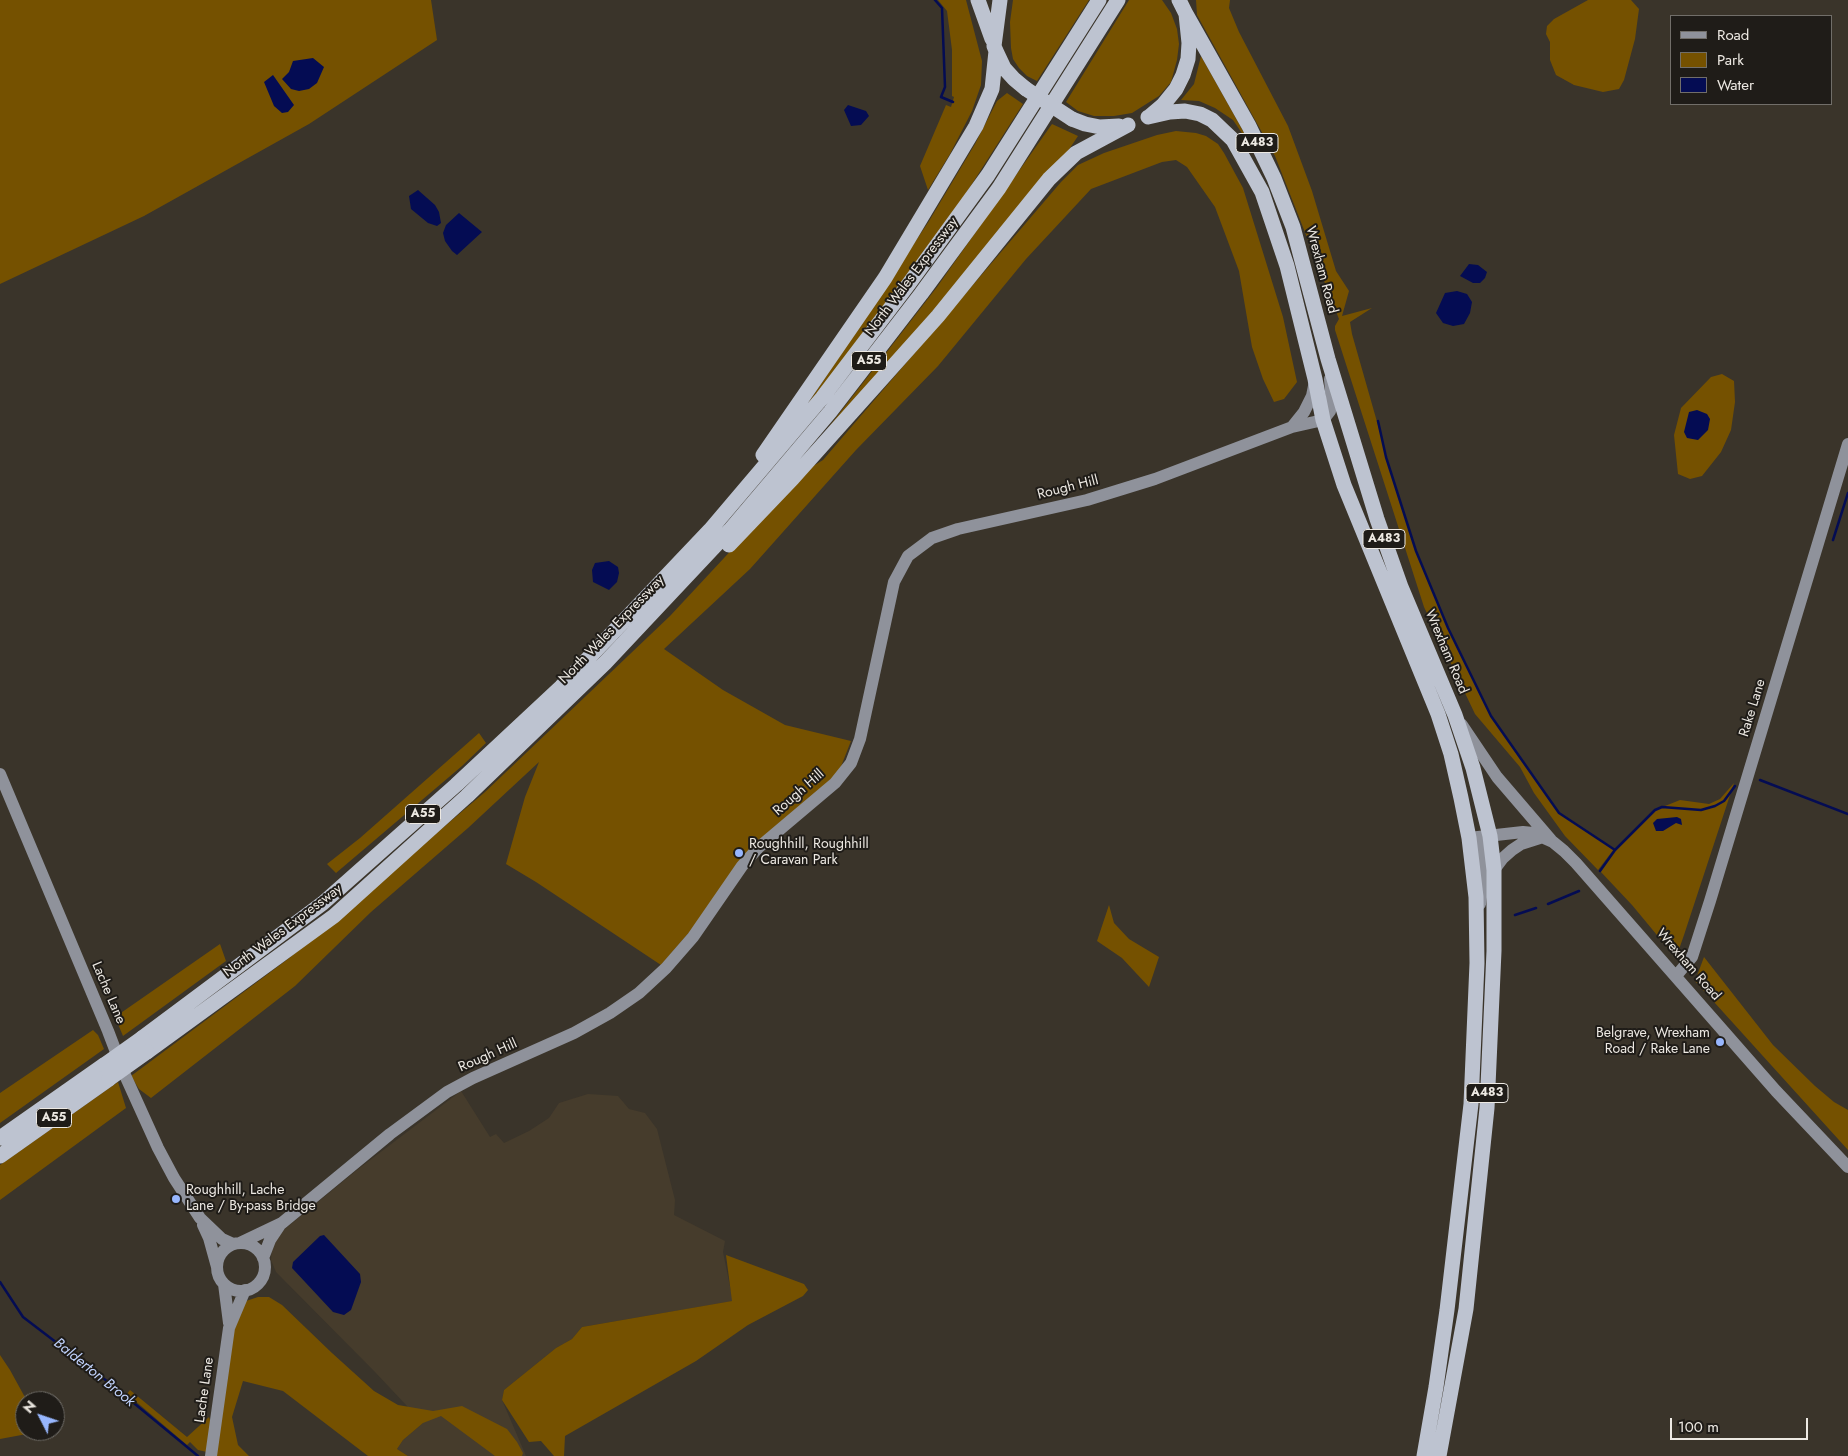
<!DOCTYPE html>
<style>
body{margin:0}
#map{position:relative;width:1848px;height:1456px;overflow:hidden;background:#3a342a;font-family:Jost,sans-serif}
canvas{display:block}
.legend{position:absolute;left:1670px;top:15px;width:162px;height:90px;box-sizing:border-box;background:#1f1c18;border:1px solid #716e69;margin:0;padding:6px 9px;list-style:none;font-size:15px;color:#ede9e3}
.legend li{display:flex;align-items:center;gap:10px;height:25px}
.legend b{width:25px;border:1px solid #716e69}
.north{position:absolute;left:15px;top:1391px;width:50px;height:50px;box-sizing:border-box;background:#1f1c18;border:1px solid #716e69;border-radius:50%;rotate:311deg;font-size:14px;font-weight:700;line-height:20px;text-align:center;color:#ede9e3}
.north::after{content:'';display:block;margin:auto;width:18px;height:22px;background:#97b6fd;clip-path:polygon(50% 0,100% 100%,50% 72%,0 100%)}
.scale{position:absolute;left:1670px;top:1418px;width:138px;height:22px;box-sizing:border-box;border:2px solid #ede9e3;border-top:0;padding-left:6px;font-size:15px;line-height:18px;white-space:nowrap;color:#ede9e3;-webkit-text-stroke:4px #1f1c18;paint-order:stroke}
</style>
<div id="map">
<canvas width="1848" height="1456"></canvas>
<ul class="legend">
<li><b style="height:6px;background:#8f929b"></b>Road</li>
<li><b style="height:14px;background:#755100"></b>Park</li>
<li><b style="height:14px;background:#040c53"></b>Water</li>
</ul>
<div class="north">N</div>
<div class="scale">100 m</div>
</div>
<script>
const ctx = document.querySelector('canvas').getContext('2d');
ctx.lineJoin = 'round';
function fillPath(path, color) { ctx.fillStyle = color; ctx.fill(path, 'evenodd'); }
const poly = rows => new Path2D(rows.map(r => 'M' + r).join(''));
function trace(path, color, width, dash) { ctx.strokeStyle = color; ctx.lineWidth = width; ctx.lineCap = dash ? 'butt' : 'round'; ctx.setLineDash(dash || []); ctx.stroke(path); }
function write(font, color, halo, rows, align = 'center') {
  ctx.font = font + ' Jost,sans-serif'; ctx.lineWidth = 4; ctx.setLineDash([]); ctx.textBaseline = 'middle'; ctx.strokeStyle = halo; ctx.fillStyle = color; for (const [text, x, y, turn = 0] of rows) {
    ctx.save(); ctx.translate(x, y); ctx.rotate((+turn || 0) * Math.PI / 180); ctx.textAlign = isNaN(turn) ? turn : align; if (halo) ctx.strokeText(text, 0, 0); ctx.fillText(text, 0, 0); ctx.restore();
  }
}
const built = poly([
 [461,1091,490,1137,496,1134,504,1143,529,1131,549,1118,559,1103,588,1094,618,1096,629,1109,645,1113,657,1129,675,1200,674,1215,725,1241,723,1252,733,1301,582,1327,572,1339,556,1348,504,1390,502,1400,526,1456,408,1456,397,1449,403,1440,423,1423,375,1372,276,1272,271,1260,272,1245,280,1233,357,1170]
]);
const green = poly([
 [0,0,431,0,437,40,309,124,144,216,0,284],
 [938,0,966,0,982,61,981,85,972,111,950,154,928,190,920,166,946,105,951,107,954,97,952,96,952,50,947,11],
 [1013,0,1089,0,1037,81,1027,76,1019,68,1013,59,1011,48,1010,22],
 [1129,0,1162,0,1171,13,1177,29,1179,44,1177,60,1171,82,1159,96,1132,113,1114,116,1094,116,1078,111,1066,102],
 [1196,0,1230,0,1229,8,1239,32,1288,126,1312,191,1336,271,1349,291,1342,316,1372,308,1350,322,1352,334,1399,499,1416,551,1448,628,1491,716,1559,813,1614,849,1598,870,1565,836,1534,793,1520,767,1475,714,1424,607,1335,330,1335,326,1339,319,1275,156,1197,15],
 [1588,0,1631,0,1639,9,1635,39,1624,80,1619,89,1603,92,1574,85,1556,75,1550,60,1550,42,1546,34,1547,26,1554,19],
 [1201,56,1256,154,1233,120,1215,108,1199,101,1181,100,1194,84],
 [1007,93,1023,104,963,198,854,349,807,405,929,221,975,144,997,101],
 [1052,124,1078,136,1064,157,906,346,811,450,937,287],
 [1176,131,1196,133,1206,136,1218,144,1224,153,1243,188,1283,317,1297,382,1284,399,1274,402,1263,379,1252,347,1239,271,1215,207,1187,167,1176,160,1162,162,1091,189,1026,259,938,366,856,450,750,569,664,649,723,690,785,725,851,741,840,769,823,788,794,811,661,965,536,882,506,864,525,797,539,762,468,828,371,912,295,986,151,1098,139,1089,131,1076,288,959,485,792,670,616,805,471,823,460,1061,182,1078,165,1104,153,1157,135],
 [1722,374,1734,381,1735,402,1731,430,1721,452,1702,476,1690,479,1678,474,1674,435,1681,408,1711,377],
 [479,733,486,743,462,766,336,873,327,864,360,838],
 [1734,783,1684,935,1676,958,1632,905,1600,871,1615,850,1655,810,1680,800,1709,804,1720,799],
 [1109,905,1114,923,1129,939,1159,957,1149,987,1122,958,1097,941],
 [220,944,226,961,123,1036,115,1017],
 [1704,957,1773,1045,1815,1086,1834,1102,1848,1110,1848,1150,1695,981],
 [93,1030,98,1035,104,1049,0,1123,0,1093],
 [118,1082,126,1108,0,1200,0,1165],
 [726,1255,804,1284,808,1290,803,1296,748,1325,696,1361,565,1436,564,1456,554,1456,541,1441,529,1442,502,1400,504,1390,556,1348,572,1339,582,1327,732,1301],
 [258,1297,269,1297,282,1305,332,1353,374,1391,398,1405,433,1411,462,1406,507,1429,517,1442,523,1453,522,1456,495,1456,441,1416,423,1423,403,1440,397,1449,408,1456,368,1456,283,1391,243,1381,232,1417,238,1445,249,1456,215,1456,233,1332,246,1301],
 [0,1355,10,1370,27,1401,25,1401,25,1431,43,1431,0,1439],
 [130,1390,187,1437,209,1417,212,1425,207,1452,198,1450,190,1442,187,1445,127,1394]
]);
const water = poly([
 [313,58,324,67,317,83,309,89,299,91,291,89,282,79,289,72,293,61],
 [273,75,294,105,288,112,282,113,274,106,264,82],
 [848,105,866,111,869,116,861,125,851,126,844,110],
 [418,190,435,205,439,212,441,223,437,226,428,223,411,209,409,196],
 [459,213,482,232,457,255,452,251,445,241,443,233,446,225],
 [1469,264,1478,265,1487,272,1485,278,1480,283,1473,283,1460,276],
 [1457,291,1467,294,1472,302,1470,313,1464,324,1453,326,1443,323,1436,313,1445,293],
 [1697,410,1707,414,1710,419,1708,430,1698,440,1687,438,1684,432,1689,412],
 [609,561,618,567,619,573,617,582,609,590,593,582,592,570,595,563],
 [1677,817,1681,819,1682,825,1676,823,1663,831,1656,831,1653,823,1657,819],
 [324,1235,360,1274,361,1282,351,1310,344,1315,333,1312,292,1268,293,1262,320,1236]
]);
const stream = poly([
 [935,0,942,8,945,87,941,97,953,102],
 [1378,421,1386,457,1416,551,1448,628,1491,716,1559,813,1615,850],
 [1833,540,1848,493],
 [1760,780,1848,814],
 [1600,871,1615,850,1655,810,1662,807,1701,810,1715,806,1724,801,1735,786],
 [1548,904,1579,891],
 [1515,915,1536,908],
 [0,1282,23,1317,112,1385,198,1456]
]);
const secondary = poly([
 [1292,427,1304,412,1312,396,1315,381],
 [1462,725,1497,777,1551,840],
 [0,774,108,1031,124,1073,158,1148,174,1178,200,1218,222,1239,233,1244],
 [1480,837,1483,883,1480,904],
 [1469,838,1523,832,1533,833,1553,842,1564,851,1576,863,1776,1091,1848,1167],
 [1494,870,1503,858,1512,850,1521,844,1543,837],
 [1676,976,1692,957,1710,901,1848,444],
 [203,1225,209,1238,217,1267],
 [240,1243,282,1223,390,1134,447,1092,473,1078,574,1033,610,1013,639,993,666,968,693,937,742,866,758,848,835,783,851,763,860,739,894,582,908,556,932,538,958,529,1087,500,1155,479,1292,427,1323,420,1330,411,1332,403,1330,379],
 '217 1267a24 24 0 1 1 48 0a24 24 0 1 1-48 0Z',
 [263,1258,270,1240,280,1225],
 [224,1284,229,1323],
 [211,1456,229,1328,245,1290]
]);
const highway = poly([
 [978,0,992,39],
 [1000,0,994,46,996,51,1004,68,1014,79,1026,89],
 [1186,14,1249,126,1274,178,1293,227,1328,359,1377,519,1401,587,1455,715,1473,768,1490,836,1494,870,1494,951,1487,1108,1466,1309,1439,1456],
 [1150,116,1163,105,1176,89,1183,75,1188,59,1189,43,1186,14,1179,0],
 [1148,117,1170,112,1185,111,1200,114,1212,120,1233,140,1262,192,1287,266,1315,379,1323,420,1344,485,1438,714,1451,754,1461,798,1469,838,1476,897,1477,963,1471,1104,1447,1310,1436,1387,1424,1456],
 [1072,119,1085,124,1100,127,1119,126],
 [763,455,885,278,976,126,992,89,996,51],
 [729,545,793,478,938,316,1049,179,1076,153,1128,125],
 [142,1038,323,903,456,785,561,687,710,530,822,398,908,285,988,175,1099,0],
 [147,1052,334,916,467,796,605,663,730,530,830,412,921,294,999,188,1118,0],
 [0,1138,104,1065],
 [0,1156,109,1079]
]);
const highwayBridge = poly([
 [1026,89,1072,119],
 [104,1065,142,1038],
 [109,1079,147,1052]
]);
const markers = [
 [739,853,5,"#97b6fd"],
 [1720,1042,5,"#97b6fd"],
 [176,1199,5,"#97b6fd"]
];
const shields = [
 [1257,143,42],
 [869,361,35],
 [1384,539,42],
 [423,814,35],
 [1487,1093,42],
 [54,1118,35]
];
const shieldNames = [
 ["A483",1257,143],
 ["A55",869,361],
 ["A483",1384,539],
 ["A55",423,814],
 ["A483",1487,1093],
 ["A55",54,1118]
];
const streetNames = [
 ["Wrexham Road",1321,270,75],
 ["North Wales Expressway",912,277,-53],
 ["Rough Hill",1068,488,-14],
 ["North Wales Expressway",612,630,-46],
 ["Wrexham Road",1446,652,67],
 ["Rake Lane",1753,708,-73],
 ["Rough Hill",799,793,-41],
 ["North Wales Expressway",283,931,-37],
 ["Wrexham Road",1688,965,49],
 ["Lache Lane",108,993,67],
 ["Rough Hill",488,1056,-24],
 ["Lache Lane",205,1390,-82]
];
const poiNames = [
 ["Roughhill, Roughhill",749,845],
 ["/ Caravan Park",749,861],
 ["Belgrave, Wrexham",1710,1034,"right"],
 ["Road / Rake Lane",1710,1050,"right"],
 ["Roughhill, Lache",186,1191],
 ["Lane / By-pass Bridge",186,1207]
];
const waterNames = [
 ["Balderton Brook",94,1373,39]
];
fillPath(built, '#463c2c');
fillPath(green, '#755100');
fillPath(water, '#040c53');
trace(stream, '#040c53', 2.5);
trace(secondary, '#8f929b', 12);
trace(highway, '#bdc3d0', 15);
trace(highwayBridge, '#bdc3d0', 15);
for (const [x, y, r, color] of markers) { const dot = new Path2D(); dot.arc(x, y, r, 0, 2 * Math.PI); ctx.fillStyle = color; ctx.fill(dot); trace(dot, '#1f1c18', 2); }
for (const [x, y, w] of shields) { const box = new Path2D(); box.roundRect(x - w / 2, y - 9.5, w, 19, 4); ctx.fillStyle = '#1f1c18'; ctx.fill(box); trace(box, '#ede9e3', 1); }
write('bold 12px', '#ede9e3', null, shieldNames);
write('14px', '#ede9e3', '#1f1c18', streetNames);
write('14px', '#ede9e3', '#1f1c18', poiNames, 'left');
write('italic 15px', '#c0d2fc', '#1f1c18', waterNames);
</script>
